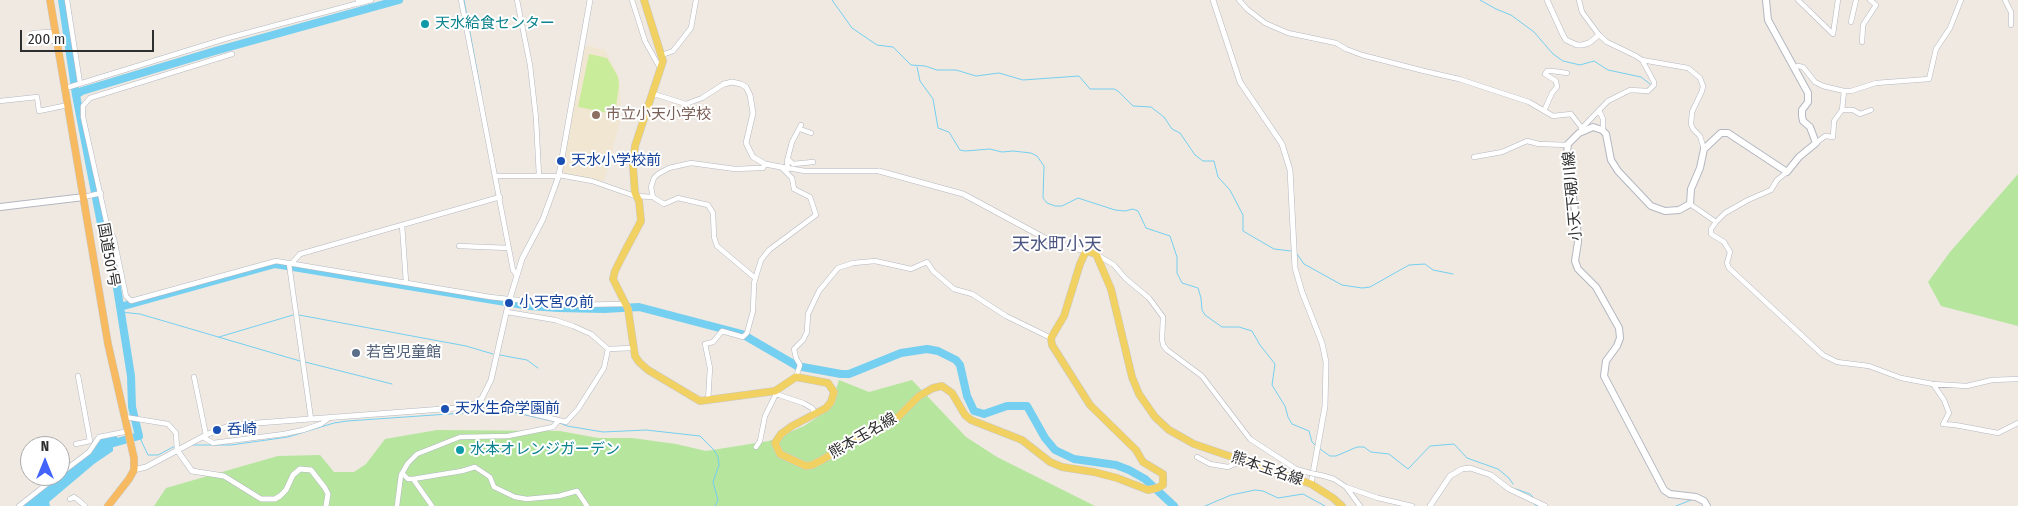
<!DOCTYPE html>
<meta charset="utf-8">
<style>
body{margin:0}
#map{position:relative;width:2018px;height:506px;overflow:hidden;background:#efe9e1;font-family:"Fira Sans Condensed",sans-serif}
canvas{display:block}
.north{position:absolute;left:20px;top:436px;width:50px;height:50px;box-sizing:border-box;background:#fff;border:1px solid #ababab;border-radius:50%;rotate:0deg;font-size:14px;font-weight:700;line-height:20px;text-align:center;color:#2e2e2e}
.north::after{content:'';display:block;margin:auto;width:18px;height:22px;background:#4264fb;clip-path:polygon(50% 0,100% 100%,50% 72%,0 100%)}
.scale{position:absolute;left:20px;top:30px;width:134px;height:22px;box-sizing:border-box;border:2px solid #2e2e2e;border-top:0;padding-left:6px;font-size:15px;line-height:18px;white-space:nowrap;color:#2e2e2e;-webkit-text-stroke:4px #fff;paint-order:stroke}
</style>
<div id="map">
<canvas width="2018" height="506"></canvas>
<div class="north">N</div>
<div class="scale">200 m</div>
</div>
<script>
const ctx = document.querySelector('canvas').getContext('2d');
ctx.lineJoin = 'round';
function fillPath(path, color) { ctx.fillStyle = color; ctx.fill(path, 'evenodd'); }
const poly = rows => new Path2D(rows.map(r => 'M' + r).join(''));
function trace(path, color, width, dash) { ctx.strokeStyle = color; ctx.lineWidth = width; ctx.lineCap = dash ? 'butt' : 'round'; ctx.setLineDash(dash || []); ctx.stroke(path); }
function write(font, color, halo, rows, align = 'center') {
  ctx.font = font + ' "Fira Sans Condensed","Noto Sans JP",sans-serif'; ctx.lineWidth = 4; ctx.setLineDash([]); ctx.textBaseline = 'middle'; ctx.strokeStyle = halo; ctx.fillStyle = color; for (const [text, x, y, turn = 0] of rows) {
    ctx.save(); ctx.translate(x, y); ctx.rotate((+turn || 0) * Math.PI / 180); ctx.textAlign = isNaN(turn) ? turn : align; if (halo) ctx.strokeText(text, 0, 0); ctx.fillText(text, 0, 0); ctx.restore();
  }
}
const education = poly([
 [589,46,605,50,618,74,620,84,621,118,604,181,601,182,560,173,585,47]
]);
const green = poly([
 [2018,174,2018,326,1941,306,1928,282,1950,252],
 [839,380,869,392,912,380,966,437,997,457,1095,506,154,506,166,488,278,456,320,455,334,472,354,472,366,464,385,439,437,430,560,431,598,438,632,438,676,444,706,451,769,441,804,426,830,409]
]);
const pitch = poly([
 [589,54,607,58,618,77,619,85,615,114,578,107]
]);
const water = poly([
 [117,436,119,444,113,446,113,451,94,464,49,502,50,506,22,506,58,476,88,455,101,439]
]);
const stream = poly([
 [464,0,481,92],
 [832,0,852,28,877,45,893,47,911,65,925,66,937,70,956,70,976,76,999,73,1023,80,1079,76,1090,89,1114,89,1118,91,1133,106,1151,107,1164,117,1172,129,1180,133,1195,155,1203,161,1214,161,1218,177,1230,190,1243,215,1243,231,1274,249,1291,251],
 [1480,0,1496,9,1511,15,1534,32,1553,54,1563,61,1580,65,1594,61,1608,70,1641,77,1650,84],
 [361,7,362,12],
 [917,67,920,81,933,99,938,128,949,132,960,150,965,151,990,149,1002,152,1013,151,1031,153,1037,156,1044,166,1043,198,1047,203,1055,206,1062,206,1078,198,1115,210,1125,211,1133,209,1138,211,1146,228,1170,236,1177,257,1177,273,1182,283,1198,288,1201,298,1202,310,1205,315,1222,327,1239,327,1252,331,1260,345,1275,364,1272,385,1285,406,1288,417,1292,424,1309,431,1312,442,1316,446],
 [1297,254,1304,264,1342,285,1362,288,1370,287,1409,265,1425,264,1433,270,1453,274],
 [120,312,140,314,300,361],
 [299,315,466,346,493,354],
 [219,337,293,315],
 [500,355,527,360,538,368],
 [305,362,392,384],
 [560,423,567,426,603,432,646,430,700,436,714,450,718,457,719,465,713,482,718,500,715,506],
 [139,436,148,455,158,455,175,446],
 [192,445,231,445,288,437,334,423,347,421,492,411,508,411,556,422],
 [1320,449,1330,456,1336,456,1357,447,1364,447,1371,452,1389,454,1408,469,1430,446,1454,444,1467,458,1498,469,1509,478,1513,484],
 [1516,489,1530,494,1533,497],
 [1534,504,1537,506],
 [1205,506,1231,495,1255,490,1263,491,1278,498,1303,494,1325,506],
 [1676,506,1691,500]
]);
const river = poly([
 [62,0,76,95,103,234,112,256,131,376,132,407,139,436,110,444],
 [76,95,82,91,215,51,399,0],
 [120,307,275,264,530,306,559,308,604,309,639,307,742,334,797,366,841,374,849,374,901,353,927,349,938,351,956,360,960,365,967,396,974,411,984,414,1007,406,1027,406,1045,438,1055,450,1074,459,1116,465,1129,470,1145,479,1174,506]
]);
const minor = poly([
 [67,0,80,83],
 [461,0,513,270,517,275],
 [517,0,530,65,536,118,539,176],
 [632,0,645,41,660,68],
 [1239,0,1247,9,1265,23,1288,33,1336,43,1346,49,1362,55,1424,71,1459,79,1529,102,1553,116,1571,114,1581,127],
 [1579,0,1582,12,1599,35,1607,42,1636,56,1642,60,1654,82,1654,85,1648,91,1630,90,1608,101,1581,129],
 [1798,0,1833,34,1838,0],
 [2005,0,2011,12,2011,25],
 [1851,22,1856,0],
 [33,33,48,32,50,32,52,41,57,41],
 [1862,42,1863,25,1876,5,1870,0],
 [232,54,90,98,83,106,83,117,107,225,114,239,126,296,131,301,276,261,490,297,545,303,570,305,625,304],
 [662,55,673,51,691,28,696,0],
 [1642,60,1688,68,1700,78,1703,86,1702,91,1692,112,1691,124,1693,129,1700,136,1704,149],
 [1794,68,1798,66,1803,67,1815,82,1823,86,1844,91,1851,91,1876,83,1929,79,1936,49,1950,28,1961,0],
 [66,88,228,38,359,3,358,0],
 [654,94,686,104,702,98,724,84],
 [0,101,37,97,39,111,68,105],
 [1599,110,1603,119,1603,131],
 [1842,110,1844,91],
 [1544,111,1552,93,1557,87,1556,81,1545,74,1547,71,1552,71,1567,73],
 [800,129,811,133],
 [1816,143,1825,136,1833,137,1834,121,1842,110,1853,110,1860,114,1871,110],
 [1474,157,1502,152,1527,141,1539,144,1568,145],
 [788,159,793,164,813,162],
 [782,167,805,171,879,171],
 [788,169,787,161,792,142,801,125],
 [1787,172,1777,180,1771,190,1748,200,1725,213,1716,222,1711,229,1711,234,1724,242,1730,252,1727,263,1729,268,1823,355,1837,362,1869,366,1901,378,1933,384,1967,386,1992,380,2018,379],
 [559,175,592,181,635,196,653,197,664,204,678,198,708,205,713,213,714,237,717,246,755,278],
 [495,176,558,176],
 [84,197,101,193],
 [653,197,651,187,654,178,658,174,669,168,691,163,735,169,760,168,763,168,765,164],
 [1690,204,1716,222],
 [402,225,406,282],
 [459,246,509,248],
 [1096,254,1114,265,1125,278,1149,298,1163,317,1162,339,1163,345,1167,350,1202,376,1250,439,1296,469,1306,472],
 [292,263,300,254,500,197],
 [289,264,311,419],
 [507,312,555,320,573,326,591,334,608,349,633,348],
 [194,377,206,435],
 [796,377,800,365,796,358,794,349,803,340,807,332,808,314,819,291,838,268,853,263,875,261,911,269,927,262,933,271,954,289,972,294,1006,316,1051,338],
 [1933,384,1944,400,1949,413,1943,424],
 [776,394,803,403,812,408,815,413],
 [708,401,710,368,705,344,713,342,722,331,743,337,747,333,753,311,754,283,761,260,769,250,816,215,810,197,794,189,792,178,781,167],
 [475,404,506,407,566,422,578,409,604,368,608,349],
 [125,417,168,424,176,433,177,450],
 [1943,424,1955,425,1998,433,2018,423],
 [203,437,213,443,284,434,303,430,321,424,329,418],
 [76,444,90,441,78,376],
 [756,447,760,441,765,416,776,394,775,391],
 [1197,457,1210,464,1228,467,1242,461],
 [402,473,408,479,413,479],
 [60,474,89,452,99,437,129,431],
 [1324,476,1334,479,1346,487,1360,506],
 [1346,487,1378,498,1412,506],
 [70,499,74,497,77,499,85,506],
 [19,506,57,476],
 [397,506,401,475,408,463,417,454,460,437,508,436,553,427,559,420],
 [432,506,413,479,462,471,475,467,490,477,494,487,515,497,527,499,559,496,577,491,587,506]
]);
const tertiary = poly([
 [1213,0,1240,82,1282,144,1290,170,1295,268,1302,292,1322,343,1326,362,1325,406,1311,484],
 [1547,0,1563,35,1566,40,1577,45,1582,45,1589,43,1599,35],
 [359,3,371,0],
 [724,84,732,82,741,84,746,87,750,95,753,113,746,143,753,157,765,164,781,167],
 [879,171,963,194,1054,243,1086,251],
 [177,450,192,471,224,476,261,499,275,499,280,496,286,490,293,475,300,469,311,470,325,488,328,494,326,506],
 [134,470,146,467,208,434,226,427,244,424,456,408,475,404,482,398,491,380,508,305,522,259,543,219,559,175,590,0],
 [1430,506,1450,476,1462,469,1470,468,1491,475,1509,489,1545,506]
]);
const secondary = poly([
 [0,207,84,197],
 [1707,506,1704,501,1696,497,1670,494,1664,490,1604,376,1606,361,1617,346,1620,338,1619,328,1596,287,1578,269,1575,261,1578,242,1577,226,1567,153,1568,144,1579,133,1593,127,1602,130,1606,134,1611,160,1618,171,1651,206,1665,211,1679,210,1690,204,1691,189,1700,168,1704,149,1721,133,1728,133,1787,172,1799,157,1816,143,1810,127,1803,121,1802,116,1802,110,1808,102,1808,93,1768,20,1766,0]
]);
const primary = poly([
 [644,0,663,61,635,146,633,166,635,193,639,201,641,221,624,253,615,271,613,279,628,309,635,356,639,362,648,370,700,401,775,391,796,377,828,383,834,392,831,402,826,408,792,426,781,434,775,443,780,454,806,466,812,465,822,460,857,438,892,423,919,396,933,388,942,386,952,393,965,415,971,420,1022,440,1050,462,1062,467,1094,472,1117,478,1148,490,1157,488,1163,485,1163,474,1143,462,1136,450,1090,405,1052,345,1051,338,1064,316,1080,264,1086,251,1096,254,1111,289,1132,377,1139,394,1155,417,1169,430,1194,444,1311,484,1333,498,1342,506]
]);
const trunk = poly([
 [50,0,108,344,134,458,134,470,129,479,108,506]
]);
const minorBridge = poly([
 [1306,472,1324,476]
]);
const markers = [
 [425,24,5,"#0f9aa8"],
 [596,115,5,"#8d6e63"],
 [561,161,5,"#1a4fb4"],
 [509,303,5,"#1a4fb4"],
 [356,353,5,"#5c6f8a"],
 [445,409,5,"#1a4fb4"],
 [217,430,5,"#1a4fb4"],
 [460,450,5,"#0f9aa8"]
];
const cultureNames = [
 ["天水給食センター",435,24],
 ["水本オレンジガーデン",470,450]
];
const educationNames = [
 ["市立小天小学校",606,115]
];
const transitNames = [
 ["天水小学校前",571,161],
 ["小天宮の前",519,303],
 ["天水生命学園前",455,409],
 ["呑崎",227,430]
];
const streetNames = [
 ["小天下硯川線",1573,196,-95],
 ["国道501号",108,255,80],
 ["熊本玉名線",863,436,-30],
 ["熊本玉名線",1267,469,19]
];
const serviceNames = [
 ["若宮児童館",366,353]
];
const quarterNames = [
 ["天水町小天",1057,245]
];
fillPath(education, '#f0e6d1');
fillPath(green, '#b6e59e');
fillPath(pitch, '#c9ec9a');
fillPath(water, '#75cff0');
trace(stream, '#75cff0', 1);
trace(river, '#75cff0', 8);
trace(minor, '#b4b7c1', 5.5);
trace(tertiary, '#b4b7c1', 6);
trace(secondary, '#b4b7c1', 8);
trace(primary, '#c9c9c9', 8);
trace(trunk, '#c9c9c9', 8);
trace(minor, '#fff', 4.5);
trace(tertiary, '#fff', 5);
trace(secondary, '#fff', 6);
trace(primary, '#f2d163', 7);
trace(trunk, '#f8ba60', 7);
trace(minorBridge, '#b4b7c1', 5.5, []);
trace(minorBridge, '#fff', 4.5);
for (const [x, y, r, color] of markers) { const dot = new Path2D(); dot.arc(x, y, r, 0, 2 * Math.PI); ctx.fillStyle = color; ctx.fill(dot); trace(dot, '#fff', 2); }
write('15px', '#0d838f', '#fff', cultureNames, 'left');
write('15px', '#785e54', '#fff', educationNames, 'left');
write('15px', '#164399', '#fff', transitNames, 'left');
write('15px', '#2e2e2e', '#fff', streetNames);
write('15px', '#4e5e75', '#fff', serviceNames, 'left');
write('18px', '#4d5680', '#fff', quarterNames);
</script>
